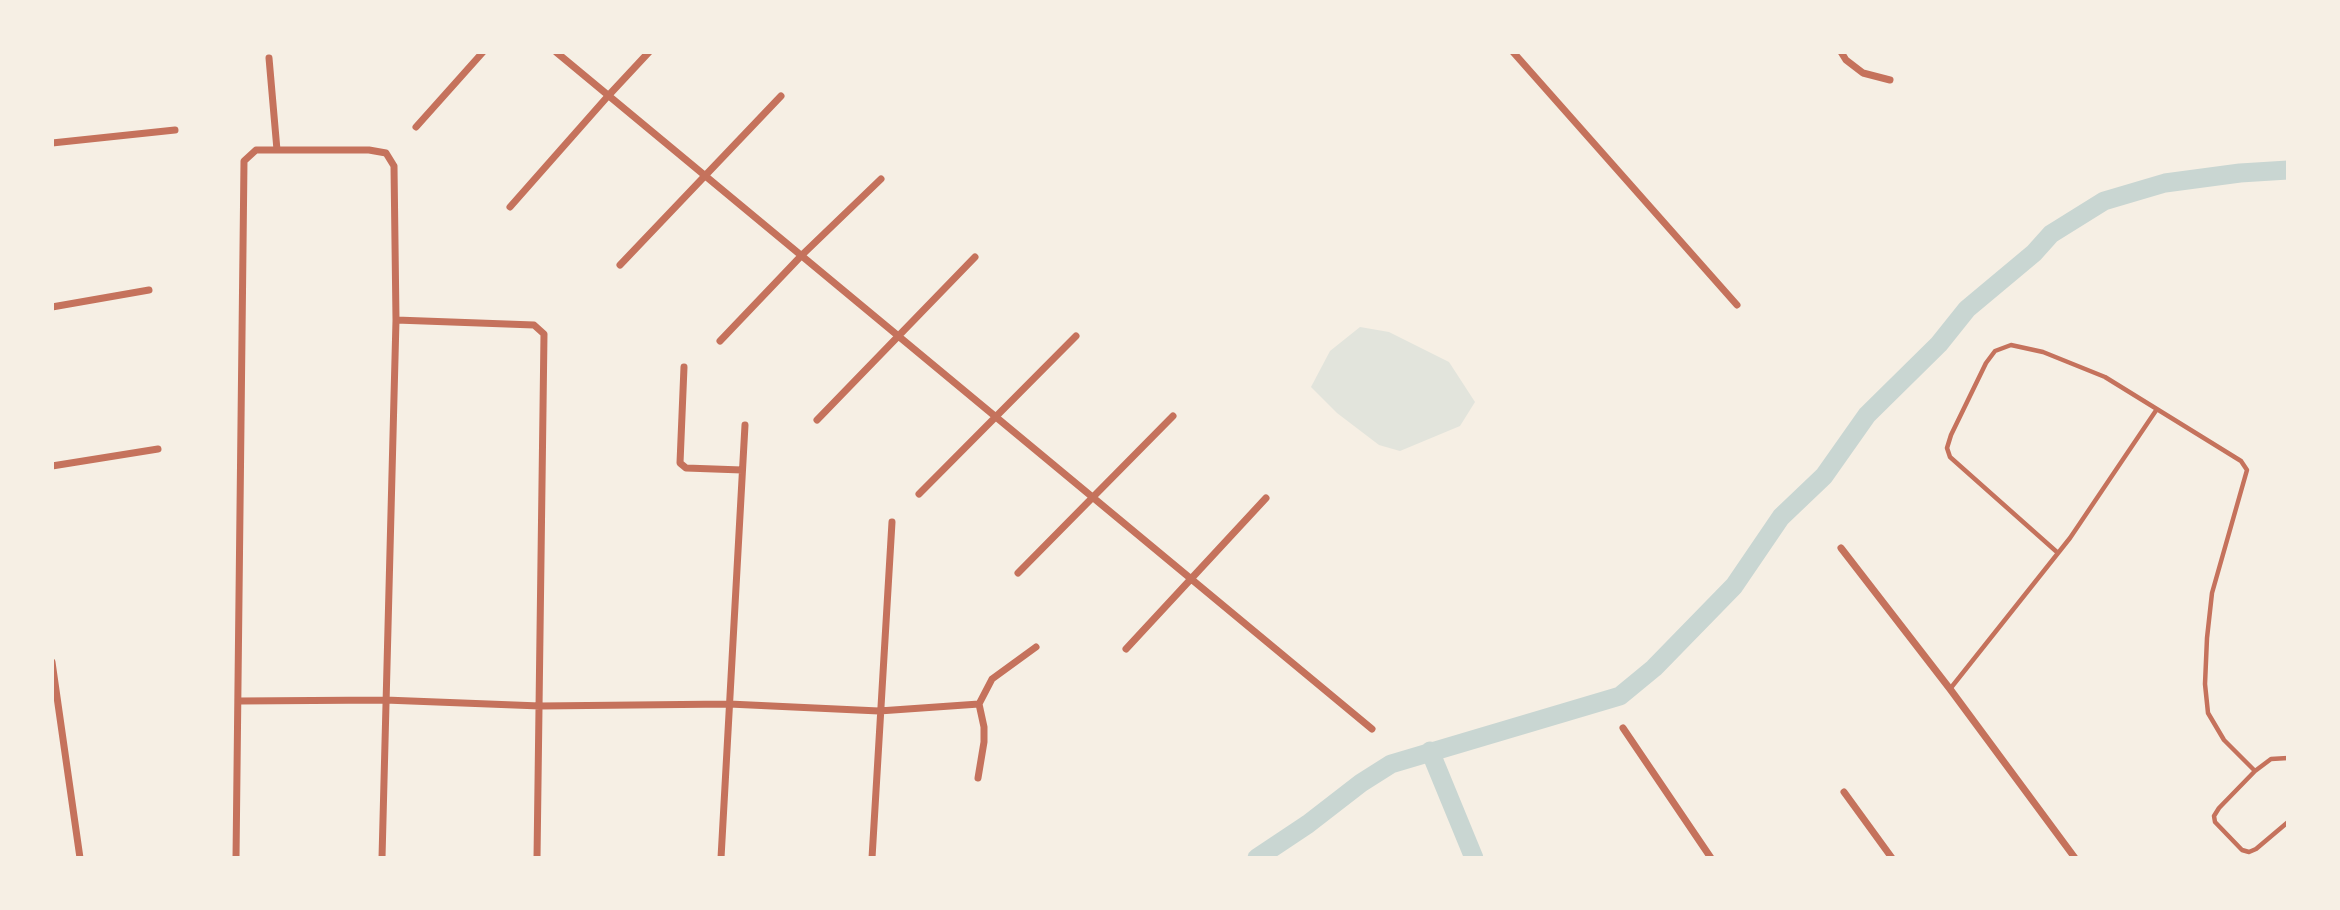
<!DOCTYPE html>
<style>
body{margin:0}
#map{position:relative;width:2340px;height:910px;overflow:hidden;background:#f6efe4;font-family:"Titillium Web",sans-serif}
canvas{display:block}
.frame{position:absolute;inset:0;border:54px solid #f6efe4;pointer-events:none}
</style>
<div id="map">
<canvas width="2340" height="910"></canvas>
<div class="frame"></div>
</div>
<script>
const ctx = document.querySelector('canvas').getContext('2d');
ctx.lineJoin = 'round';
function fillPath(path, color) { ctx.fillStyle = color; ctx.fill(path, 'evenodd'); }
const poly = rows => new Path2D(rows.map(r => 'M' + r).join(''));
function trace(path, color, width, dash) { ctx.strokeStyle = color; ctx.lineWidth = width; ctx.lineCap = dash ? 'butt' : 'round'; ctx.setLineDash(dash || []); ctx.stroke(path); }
const green = poly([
 [1360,327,1389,332,1449,362,1475,402,1460,426,1400,451,1379,445,1337,413,1311,387,1330,351]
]);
const canal = poly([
 [1430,751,1474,858],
 [1257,858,1308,824,1361,783,1391,764,1620,696,1654,668,1734,586,1781,517,1824,476,1867,415,1939,344,1967,309,2034,253,2051,234,2104,201,2165,183,2240,173,2288,170]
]);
const service = poly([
 [2058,553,1950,457,1947,448,1951,435,1986,363,1995,351,2011,345,2043,352,2105,377,2241,461,2247,470,2212,593,2207,638,2205,684,2208,713,2224,740,2255,771,2271,759,2288,758],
 [1950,689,2070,538,2157,409],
 [2255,771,2219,808,2214,816,2215,822,2242,850,2249,852,2256,849,2288,822]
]);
const minor = poly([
 [556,52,1372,729],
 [1513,52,1737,305],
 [1841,52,1846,60,1863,73,1890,80],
 [269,58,277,150],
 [416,127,483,52],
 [52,143,175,130],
 [510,207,608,96,649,52],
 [620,265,781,96],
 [52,307,149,290],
 [396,320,534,325,544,334,537,858],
 [720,341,802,255,881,179],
 [684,367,680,463,686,468,742,470],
 [817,420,975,257],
 [52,466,158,449],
 [919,494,1076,336],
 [1841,548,1950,689,2075,858],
 [1018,573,1173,416],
 [1126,649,1266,498],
 [52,662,80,858],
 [240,701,385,700,540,706,729,704,879,711,979,704],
 [1623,728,1711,858],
 [978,778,984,742,984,727,979,704,992,679,1036,647],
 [1844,792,1892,858],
 [236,858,244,161,256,150,369,150,386,153,394,166,396,320,382,858],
 [721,858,745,425],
 [872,858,892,522]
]);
fillPath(green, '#e2e4dc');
trace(canal, '#c9d6d2', 19);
trace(service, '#c5725c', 4.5);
trace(minor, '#c5725c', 7);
</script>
